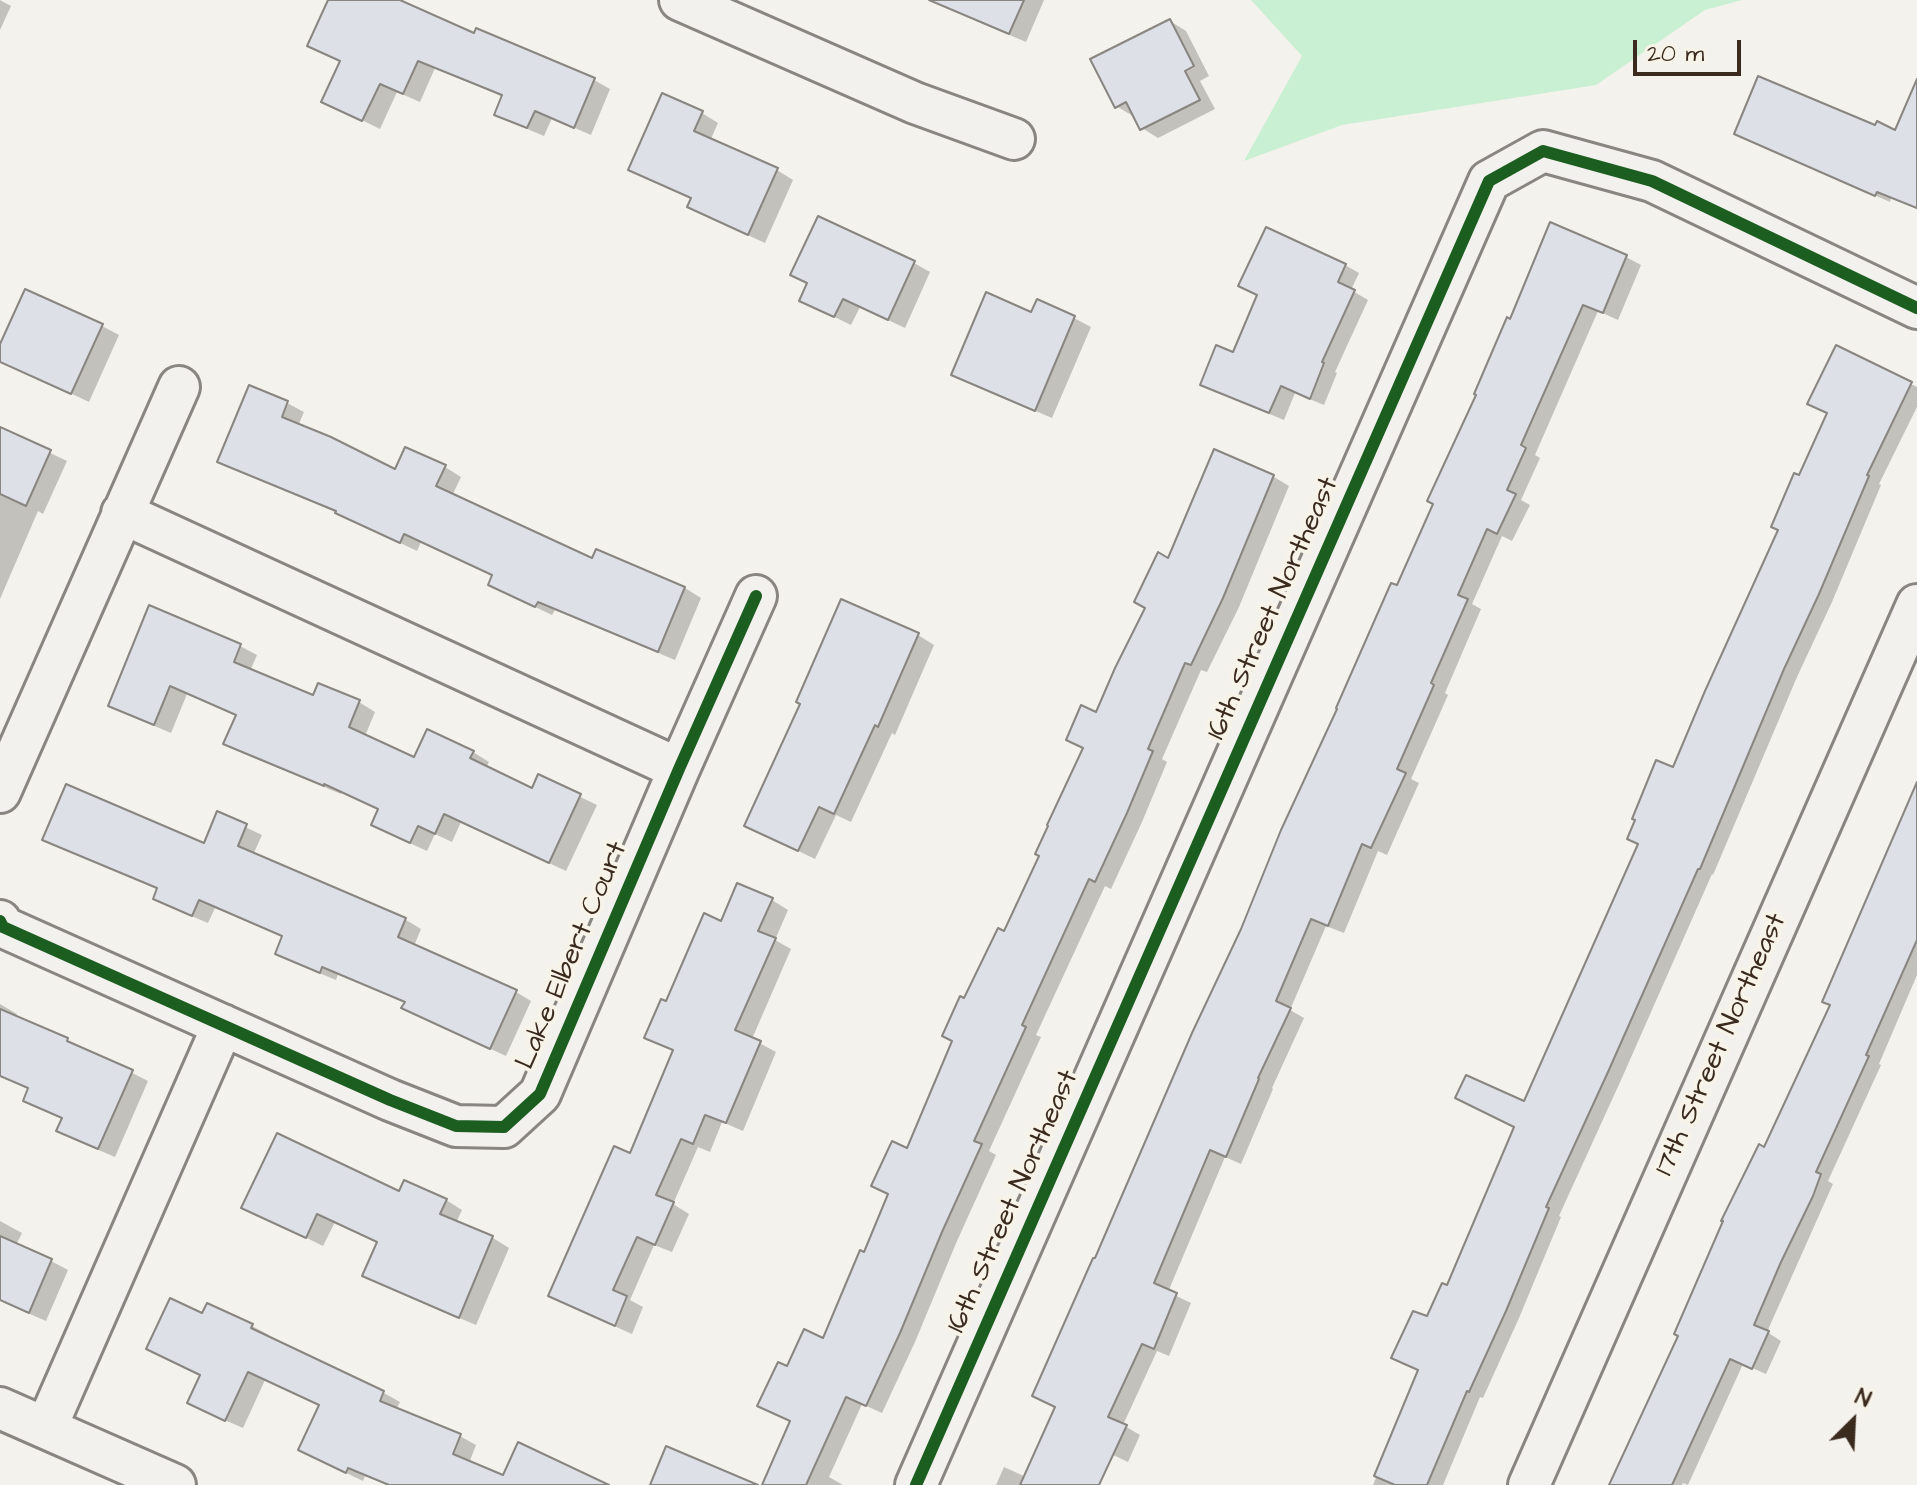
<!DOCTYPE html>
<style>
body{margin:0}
#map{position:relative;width:1917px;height:1485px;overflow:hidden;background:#f4f2ec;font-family:"Architects Daughter",sans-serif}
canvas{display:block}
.north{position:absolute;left:1813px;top:1381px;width:80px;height:80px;-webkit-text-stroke:6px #f7f3e8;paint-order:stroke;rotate:24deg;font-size:22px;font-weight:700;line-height:32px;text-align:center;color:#3b2a1e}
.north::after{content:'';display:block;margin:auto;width:28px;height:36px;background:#3b2a1e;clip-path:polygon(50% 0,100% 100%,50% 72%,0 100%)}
.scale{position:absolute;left:1633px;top:40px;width:108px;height:36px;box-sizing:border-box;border:4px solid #3b2a1e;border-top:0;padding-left:10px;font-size:24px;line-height:28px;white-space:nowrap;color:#3b2a1e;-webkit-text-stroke:6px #f7f3e8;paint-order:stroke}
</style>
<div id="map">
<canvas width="1917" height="1485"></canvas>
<div class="north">N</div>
<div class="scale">20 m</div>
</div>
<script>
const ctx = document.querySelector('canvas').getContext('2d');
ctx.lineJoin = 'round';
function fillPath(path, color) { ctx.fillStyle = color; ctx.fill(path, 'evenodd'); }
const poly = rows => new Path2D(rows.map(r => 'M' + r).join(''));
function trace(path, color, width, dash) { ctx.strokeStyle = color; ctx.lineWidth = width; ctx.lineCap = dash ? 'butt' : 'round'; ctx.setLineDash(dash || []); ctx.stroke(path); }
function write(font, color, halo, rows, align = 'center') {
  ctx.font = font + ' "Architects Daughter",sans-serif'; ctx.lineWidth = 8; ctx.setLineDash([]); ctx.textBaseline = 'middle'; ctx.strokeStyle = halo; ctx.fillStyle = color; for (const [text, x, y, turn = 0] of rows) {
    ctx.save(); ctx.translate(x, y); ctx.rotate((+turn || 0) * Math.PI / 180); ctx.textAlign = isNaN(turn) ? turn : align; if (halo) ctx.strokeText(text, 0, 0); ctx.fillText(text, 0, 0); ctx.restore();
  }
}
const green = poly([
 [1251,0,1742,0,1705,10,1596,85,1342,125,1244,161,1302,56]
]);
const shadow = poly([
 [0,0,11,6,0,30],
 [330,0,395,0,475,36,594,80,610,89,591,135,552,118,544,136,513,123,496,114,503,97,435,68,420,102,397,92,380,129,323,101,342,62,310,45],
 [966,0,1044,0,1026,42,979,22,963,13],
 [1170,21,1186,31,1209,76,1200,81,1215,109,1158,138,1142,128,1133,116,1116,106],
 [702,113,718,123,710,141,777,170,793,180,765,243,706,216,689,207,693,199,647,179,631,169],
 [1917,125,1917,209,1891,198,1890,202,1750,141,1736,133,1876,128,1896,132],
 [1551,225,1626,257,1641,265,1618,320,1598,311,1535,455,1540,458,1521,500,1530,505,1512,541,1502,536,1472,604,1481,609,1445,693,1448,695,1411,779,1419,783,1387,855,1378,851,1344,933,1326,926,1290,1010,1304,1018,1272,1088,1273,1089,1241,1164,1225,1157,1168,1292,1191,1303,1169,1356,1157,1351,1123,1425,1140,1435,1128,1462,1111,1454,1097,1485,996,1485,1004,1467,1026,1477,1057,1408,1034,1396,1398,588],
 [914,263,930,272,905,328,860,307,851,325,802,301],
 [1345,265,1359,273,1351,290,1368,300,1335,372,1337,373,1324,405,1295,393,1284,420,1216,392,1202,384,1234,355],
 [26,291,102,326,119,335,89,402,0,360,0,349],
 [1038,302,1074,318,1091,327,1052,418,970,383,953,374,1032,315],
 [1836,348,1917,387,1917,407,1879,484,1881,485,1832,602,1797,677,1713,875,1712,874,1621,1080,1559,1216,1561,1217,1519,1318,1483,1398,1480,1397,1443,1485,1373,1485,1420,1371,1428,1319,1448,1288,1525,1104,1780,530,1829,413],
 [287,403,304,412,298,426,396,471,445,467,461,477,452,496,593,561,597,551,685,588,701,598,675,660,555,610,552,615,506,593,494,576,421,542,417,551,340,514,236,470,220,461],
 [0,429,67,461,43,514,38,511,0,599],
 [1215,452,1274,477,1289,486,1239,607,1207,672,1201,670,1162,759,1167,762,1142,822,1111,889,1105,886,1036,1035,1041,1037,989,1151,996,1155,957,1241,915,1342,882,1413,862,1404,829,1477,843,1485,765,1485,792,1422,760,1406,788,1368,824,1340,866,1254,954,1041,965,1001,1005,933,1042,855,1097,714,1170,560],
 [150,608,240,646,257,655,250,671,314,698,359,702,375,712,365,736,415,760,473,752,489,762,486,768,532,791,539,777,597,805,566,871,461,822,452,842,435,834,427,851,390,834,380,810,342,792,341,794,242,753,226,743,238,716,187,694,171,733,126,714,110,705],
 [918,635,934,645,895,735,892,733,851,822,836,815,815,859,763,834,803,704],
 [1917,785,1917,975,1879,1064,1881,1065,1828,1181,1833,1184,1767,1332,1781,1341,1766,1374,1743,1364,1688,1485,1683,1483,1682,1485,1611,1485,1832,1005],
 [218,814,262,835,253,855,406,920,421,929,414,946,516,992,531,1001,506,1056,419,1016,406,1003,338,974,336,980,292,962,277,953,284,937,215,908,208,923,170,907,155,899,159,890,60,848,45,839,205,846],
 [772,900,788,910,775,940,791,949,752,1039,776,1052,743,1131,722,1122,710,1152,698,1147,673,1204,689,1214,672,1252,654,1245,630,1300,643,1307,632,1334,567,1305,550,1295,631,1155,675,1052,647,1037,667,1003,722,924],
 [0,1004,17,1014,15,1017,67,1040,148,1081,115,1157,75,1140,58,1130,63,1119,25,1100,30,1089,0,1077],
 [400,1194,446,1200,462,1210,456,1223,493,1238,509,1248,476,1325,381,1285,365,1275,379,1243,335,1222,323,1246,244,1207],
 [0,1221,22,1233,16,1245,51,1261,68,1270,46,1321,0,1301],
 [208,1305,252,1326,269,1335,268,1338,384,1393,400,1402,396,1410,460,1436,476,1445,469,1463,496,1485,387,1485,365,1476,363,1481,317,1459,321,1406,265,1380,243,1428,206,1412,202,1375,203,1316]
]);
const building = poly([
 [328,0,400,0,474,33,476,28,595,78,574,128,535,111,527,128,494,115,502,95,418,61,403,94,380,84,362,121,321,102,340,61,307,46,328,0],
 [929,0,1024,0,1009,34,929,0],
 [1170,19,1194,66,1185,71,1200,100,1140,130,1126,102,1115,108,1090,59,1170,19],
 [1758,76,1875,125,1877,121,1895,130,1917,79,1917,208,1877,192,1875,196,1734,134,1758,76],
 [662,93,703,111,694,131,778,168,748,235,687,207,691,198,628,170,662,93],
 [818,216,915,261,888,320,843,299,834,317,799,301,807,283,790,275,818,216],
 [1550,222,1627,255,1603,313,1583,305,1521,445,1526,448,1507,490,1516,494,1497,534,1487,529,1458,595,1468,599,1431,683,1434,685,1397,769,1406,773,1371,848,1362,844,1328,926,1311,919,1276,1001,1291,1008,1258,1078,1259,1079,1226,1157,1210,1150,1154,1283,1177,1293,1154,1349,1142,1344,1108,1417,1127,1425,1099,1485,1020,1485,1055,1407,1032,1396,1093,1258,1095,1258,1192,1033,1241,929,1281,830,1337,709,1336,708,1391,583,1397,585,1433,504,1427,501,1476,395,1474,394,1507,317,1510,319,1550,222],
 [1266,227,1346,264,1338,282,1355,290,1322,362,1324,363,1310,399,1281,386,1269,413,1200,385,1216,345,1233,352,1257,295,1238,286,1266,227],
 [25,289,103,324,71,394,0,362,0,344,25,289],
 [986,292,1031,312,1037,299,1075,316,1035,411,951,375,986,292],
 [1836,345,1912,382,1867,475,1869,476,1819,594,1784,669,1700,869,1698,869,1608,1072,1546,1207,1549,1208,1506,1311,1469,1392,1467,1391,1427,1485,1395,1485,1374,1476,1418,1370,1391,1358,1413,1311,1427,1316,1442,1283,1447,1285,1514,1127,1455,1098,1466,1075,1524,1101,1638,844,1627,839,1635,820,1632,819,1656,760,1673,767,1705,691,1778,530,1771,527,1794,473,1799,475,1827,413,1807,404,1836,345],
 [249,385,288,401,282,417,331,437,395,469,405,447,446,465,436,486,592,558,596,549,685,587,658,652,538,602,535,607,488,585,492,575,404,534,400,543,335,513,336,511,217,462,249,385],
 [0,427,51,450,26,506,0,494,0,427],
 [1214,449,1274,475,1223,598,1191,665,1185,663,1148,749,1153,751,1127,813,1095,882,1089,879,1022,1025,1026,1027,974,1141,982,1144,942,1232,900,1333,866,1406,846,1397,806,1485,762,1485,790,1421,757,1406,778,1362,787,1366,804,1329,823,1338,860,1250,864,1252,888,1194,871,1186,892,1141,907,1148,952,1041,942,1036,960,996,964,998,998,928,1004,931,1039,856,1035,854,1048,826,1047,825,1083,748,1066,740,1081,705,1096,712,1115,668,1145,608,1134,602,1158,552,1168,558,1214,449],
 [841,599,919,633,878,727,875,725,834,814,819,807,798,851,744,826,800,704,796,702,841,599],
 [149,605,241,644,234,662,313,695,318,683,360,700,349,727,414,757,427,729,474,751,470,758,532,788,538,774,581,794,549,863,444,814,435,834,418,826,410,843,371,825,378,809,324,784,324,786,223,744,236,715,170,686,154,725,108,706,149,605],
 [1917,782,1917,940,1866,1055,1869,1056,1816,1172,1821,1174,1813,1196,1781,1262,1754,1325,1769,1331,1752,1369,1730,1359,1672,1485,1609,1485,1678,1336,1674,1334,1723,1221,1721,1221,1759,1144,1764,1147,1830,1005,1822,1002,1917,782],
 [66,784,204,843,217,811,247,824,238,846,406,918,398,937,517,990,490,1049,401,1008,405,1002,322,967,320,973,275,954,282,936,199,900,192,916,153,899,157,888,42,840,66,784],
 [737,883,773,898,758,931,776,938,735,1030,761,1041,726,1123,705,1115,693,1144,681,1139,656,1195,674,1202,655,1245,637,1237,613,1290,627,1296,615,1326,548,1296,614,1146,630,1153,673,1050,644,1038,661,999,666,1001,704,913,721,921,737,883],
 [0,1009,68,1038,67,1041,133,1070,98,1149,56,1131,62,1118,23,1101,28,1088,0,1076,0,1009],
 [277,1133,399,1191,404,1180,447,1199,440,1214,493,1236,459,1318,362,1276,377,1242,317,1214,306,1238,241,1208,277,1133],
 [0,1236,52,1259,29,1313,0,1300,0,1236],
 [170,1298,202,1313,207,1303,253,1324,251,1328,384,1391,380,1401,461,1434,453,1454,503,1475,518,1442,609,1485,389,1485,348,1468,346,1473,298,1450,319,1405,248,1372,225,1421,187,1403,200,1375,146,1349,170,1298],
 [666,1446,758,1485,650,1485,666,1446]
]);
const street = poly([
 [680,0,915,103,1014,139],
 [122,513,679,769],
 [0,792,179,387],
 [0,921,3,927,390,1100,456,1126,504,1127,540,1094,679,769,756,596],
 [0,1408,175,1485],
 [46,1428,223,1025],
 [916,1485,1489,181,1543,151,1652,181,1917,308],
 [1529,1485,1917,605]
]);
const cycleway = poly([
 [0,921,3,927,390,1100,456,1126,504,1127,540,1094,679,769,756,596],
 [916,1485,1489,181,1543,151,1652,181,1917,308]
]);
const streetNames = [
 ["16th Street Northeast",1274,609,-66],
 ["Lake Elbert Court",573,956,-67],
 ["17th Street Northeast",1722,1045,-66],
 ["16th Street Northeast",1014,1202,-66]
];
fillPath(green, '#c9f0d2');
fillPath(shadow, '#0003');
fillPath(building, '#dde0e6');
trace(building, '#898580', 2);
trace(street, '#898580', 46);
trace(street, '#f2f1ed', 40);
trace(cycleway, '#1b5e20', 12);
write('28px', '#3b2a1e', '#f7f3e8', streetNames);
</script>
